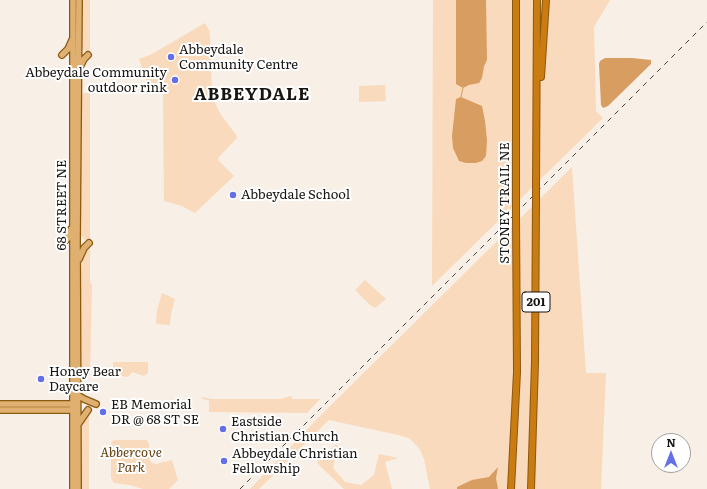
<!DOCTYPE html>
<style>
body{margin:0}
#map{position:relative;width:707px;height:489px;overflow:hidden;background:#f8efe6;font-family:Literata,serif}
canvas{display:block}
.north{position:absolute;left:651px;top:433px;width:40px;height:40px;box-sizing:border-box;background:#fff;border:1px solid #a2a1a0;border-radius:50%;rotate:0deg;font-size:11px;font-weight:700;line-height:16px;text-align:center;color:#171411}
.north::after{content:'';display:block;margin:auto;width:14px;height:18px;background:#646ee7;clip-path:polygon(50% 0,100% 100%,50% 72%,0 100%)}
</style>
<div id="map">
<canvas width="707" height="489"></canvas>
<div class="north">N</div>
</div>
<script>
const ctx = document.querySelector('canvas').getContext('2d');
ctx.lineJoin = 'round';
function fillPath(path, color) { ctx.fillStyle = color; ctx.fill(path, 'evenodd'); }
const poly = rows => new Path2D(rows.map(r => 'M' + r).join(''));
function trace(path, color, width, dash) { ctx.strokeStyle = color; ctx.lineWidth = width; ctx.lineCap = dash ? 'butt' : 'round'; ctx.setLineDash(dash || []); ctx.stroke(path); }
function write(font, color, halo, rows, align = 'center') {
  ctx.font = font + ' Literata,serif'; ctx.lineWidth = 4; ctx.setLineDash([]); ctx.textBaseline = 'middle'; ctx.strokeStyle = halo; ctx.fillStyle = color; for (const [text, x, y, turn = 0] of rows) {
    ctx.save(); ctx.translate(x, y); ctx.rotate((+turn || 0) * Math.PI / 180); ctx.textAlign = isNaN(turn) ? turn : align; if (halo) ctx.strokeText(text, 0, 0); ctx.fillText(text, 0, 0); ctx.restore();
  }
}
const green = poly([
 [81,0,90,0,90,52,85,52,82,48],
 [433,0,610,0,594,27,596,111,603,118,432,286],
 [205,23,209,30,210,36,212,93,214,101,221,115,237,136,236,139,219,157,218,160,234,176,195,213,182,206,164,201,163,91,150,91,139,59,152,54],
 [385,85,386,101,359,102,359,86],
 [81,93,90,93,90,240,85,240,81,235],
 [572,167,586,373,606,373,601,489,430,489,424,459,421,452,419,448,409,438,398,435,329,420,259,489,250,489,319,417],
 [88,248,90,248,90,283,92,284,90,375,82,375,81,374,81,270,83,257],
 [365,280,386,299,375,308,370,305,355,290],
 [162,293,175,299,171,314,170,325,156,324,157,310],
 [113,362,148,362,148,373,144,376,132,372,128,377,113,375],
 [292,396,292,399,320,399,307,413,209,412,209,401,201,398,202,397,212,399,280,399],
 [87,414,89,414,89,489,80,489,80,442,82,422],
 [115,440,147,440,149,444,150,461,152,463,156,464,172,460,178,480,169,489,143,489,130,485,114,483,111,478,111,444,112,441],
 [335,445,338,445,333,468,345,482,361,485,374,475,379,454,398,458,385,462,392,489,344,489,317,463]
]);
const water = poly([
 [456,0,486,0,487,60,484,66,482,78,479,83,469,85,463,88,456,84],
 [605,58,632,58,651,60,651,64,608,106,603,108,601,105,599,64,600,61],
 [461,97,482,106,485,121,487,140,486,156,482,161,476,163,466,163,459,161,453,148,452,136,456,99],
 [498,467,496,478,498,489,457,489,457,487,472,480,489,477]
]);
const stream = poly([
 [461,97,463,88]
]);
const major = poly([
 [62,55,68,49,72,40],
 [79,69,84,59,88,55],
 [63,243,68,238,71,229],
 [79,259,84,248,89,243],
 [79,396,84,399,96,404],
 [0,404,73,404],
 [0,410,73,410],
 [79,423,88,410],
 [73,489,73,0],
 [78,489,77,239,79,0]
]);
const highway = poly([
 [516,0,516,205],
 [541,77,546,0],
 [536,186,537,0],
 [511,489,517,372,516,218],
 [531,489,535,362,536,199]
]);
const rail = poly([
 [240,489,707,22]
]);
const highwayBridge = poly([
 [536,199,536,186],
 [516,205,516,218]
]);
const markers = [
 [171,57,4,"#646ee7"],
 [175,80,4,"#646ee7"],
 [233,195,4,"#646ee7"],
 [41,379,4,"#646ee7"],
 [103,412,4,"#646ee7"],
 [223,429,4,"#646ee7"],
 [224,461,4,"#646ee7"]
];
const shields = [
 [536,302,28]
];
const shieldNames = [
 ["201",536,302]
];
const poiNames = [
 ["Abbeydale",179,50],
 ["Community Centre",179,65],
 ["Abbeydale Community",167,73,"right"],
 ["outdoor rink",167,88,"right"],
 ["Abbeydale School",241,195],
 ["Honey Bear",49,372],
 ["Daycare",49,387],
 ["EB Memorial",111,405],
 ["DR @ 68 ST SE",111,420],
 ["Eastside",231,422],
 ["Christian Church",231,437],
 ["Abbeydale Christian",232,454],
 ["Fellowship",232,469]
];
const streetNames = [
 ["STONEY TRAIL NE",505,203,-90],
 ["68 STREET NE",62,205,-90]
];
const parkNames = [
 ["Abbercove",131,453],
 ["Park",131,468]
];
const districtNames = [
 ["ABBEYDALE",252,95]
];
fillPath(green, '#f9dabc');
fillPath(water, '#d79d61');
trace(stream, '#d79d61', 1);
trace(major, '#8b5810', 8);
trace(highway, '#8b5810', 8);
trace(major, '#dfb070', 5.5);
trace(highway, '#ca7c10', 6);
trace(rail, '#433f3b', 1, [5, 5]);
trace(highwayBridge, '#8b5810', 8, []);
trace(highwayBridge, '#ca7c10', 6);
for (const [x, y, r, color] of markers) { const dot = new Path2D(); dot.arc(x, y, r, 0, 2 * Math.PI); ctx.fillStyle = color; ctx.fill(dot); trace(dot, '#fff', 1.5); }
for (const [x, y, w] of shields) { const box = new Path2D(); box.roundRect(x - w / 2, y - 10, w, 20, 3); ctx.fillStyle = '#fff'; ctx.fill(box); trace(box, '#171411', 1); }
write('bold 12px', '#171411', null, shieldNames);
write('13px', '#171411', '#fff', poiNames, 'left');
write('13px', '#171411', '#fff', streetNames);
write('italic 13px', '#653e0f', '#fff', parkNames);
ctx.letterSpacing = '1px';
write('bold 17px', '#171411', '#fff', districtNames);
ctx.letterSpacing = '0px';
</script>
